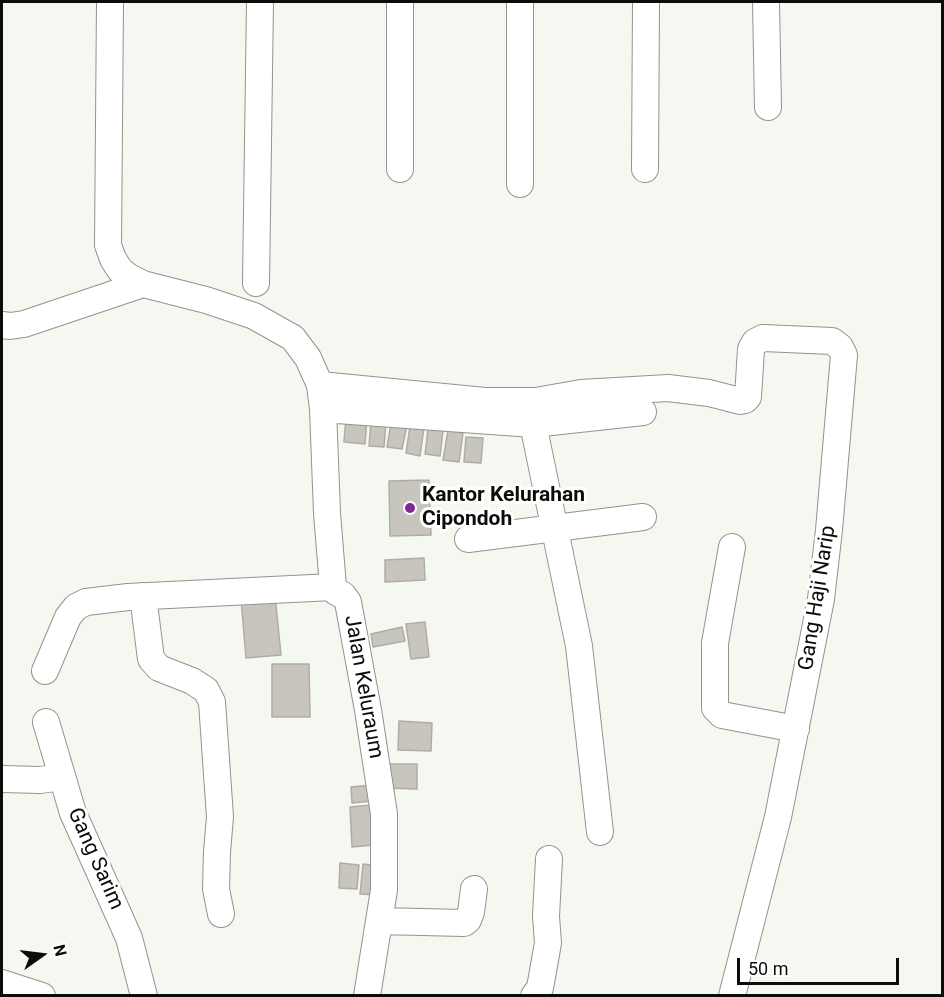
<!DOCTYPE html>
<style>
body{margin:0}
#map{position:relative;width:944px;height:997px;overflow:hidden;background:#f5f8f0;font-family:Roboto,sans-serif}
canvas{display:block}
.frame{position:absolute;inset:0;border:3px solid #0c0d0a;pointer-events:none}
.north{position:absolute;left:12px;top:925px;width:60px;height:60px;-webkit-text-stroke:4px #fff;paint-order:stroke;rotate:76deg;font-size:16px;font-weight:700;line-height:24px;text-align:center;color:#0c0d0a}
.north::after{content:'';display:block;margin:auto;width:21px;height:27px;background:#0c0d0a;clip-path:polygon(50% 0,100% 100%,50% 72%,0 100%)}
.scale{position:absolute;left:737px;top:958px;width:162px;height:27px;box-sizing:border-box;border:3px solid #0c0d0a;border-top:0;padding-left:8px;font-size:18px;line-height:21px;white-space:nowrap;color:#0c0d0a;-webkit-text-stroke:4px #fff;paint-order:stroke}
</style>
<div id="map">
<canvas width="944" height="997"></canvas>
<div class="frame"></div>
<div class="north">N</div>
<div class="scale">50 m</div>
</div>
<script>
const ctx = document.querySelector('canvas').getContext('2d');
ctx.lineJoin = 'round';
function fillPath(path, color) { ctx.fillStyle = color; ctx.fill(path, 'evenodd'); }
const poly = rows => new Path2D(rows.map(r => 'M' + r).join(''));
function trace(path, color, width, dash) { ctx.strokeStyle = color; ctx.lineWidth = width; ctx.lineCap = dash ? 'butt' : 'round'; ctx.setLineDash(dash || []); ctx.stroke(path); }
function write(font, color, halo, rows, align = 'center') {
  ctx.font = font + ' Roboto,sans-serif'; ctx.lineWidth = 6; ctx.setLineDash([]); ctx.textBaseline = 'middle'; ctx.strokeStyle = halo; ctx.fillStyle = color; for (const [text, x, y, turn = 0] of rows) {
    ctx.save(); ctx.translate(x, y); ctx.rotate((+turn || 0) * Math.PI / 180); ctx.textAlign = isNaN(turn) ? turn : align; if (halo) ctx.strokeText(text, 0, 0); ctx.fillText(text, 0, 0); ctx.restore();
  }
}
const building = poly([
 [346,417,367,419,365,444,344,442,346,417],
 [371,421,386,423,384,447,369,446,371,421],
 [391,423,407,425,402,449,387,447,391,423],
 [410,426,424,428,420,456,406,453,410,426],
 [428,429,443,431,440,456,425,454,428,429],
 [448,430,463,433,459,462,443,460,448,430],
 [466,437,483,438,481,463,464,462,466,437],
 [429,480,431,535,390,536,389,481,429,480],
 [424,558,425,580,385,582,385,560,424,558],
 [275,595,281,655,246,658,241,598,275,595],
 [425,622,429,657,411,659,406,624,425,622],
 [402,627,405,641,373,647,371,634,402,627],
 [272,664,309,664,310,717,272,717,272,664],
 [399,721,432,723,431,751,398,750,399,721],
 [384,764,417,764,417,789,384,788,384,764],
 [372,785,373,801,352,803,351,787,372,785],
 [372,805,374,845,352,847,350,807,372,805],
 [340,863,359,865,357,889,339,888,340,863],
 [363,864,379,866,377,895,360,894,363,864]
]);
const street = poly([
 [110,2,108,245,113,259,120,270,129,277,143,284,206,300,254,316,293,338,308,358,320,385,323,409,327,513,333,587,336,592,343,595,348,602,368,710,384,814,384,890,367,996],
 [400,2,400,169],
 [766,2,768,107],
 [645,169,646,2],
 [520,184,520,2],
 [256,283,260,2],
 [2,325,10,326,24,324,143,284],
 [320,385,485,401,536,401,581,393,668,388,709,393,740,401,745,400,748,397,751,349,755,342,763,338,832,341,840,347,844,355,829,530,821,599,778,817,732,996],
 [323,409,533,424,643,412],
 [533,424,579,646,600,832],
 [468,539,643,517],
 [732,547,715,643,715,708,722,715,796,729],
 [143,596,151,659,159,668,192,681,206,690,212,702,220,817,217,852,216,889,221,914],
 [45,671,68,617,76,607,86,602,128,597,333,587],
 [46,722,73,813,129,938,144,996],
 [2,779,40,780,62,777],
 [379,921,464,923,468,920,471,912,474,889],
 [2,983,42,996],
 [534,996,540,988,548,943,546,916,549,859]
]);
const markers = [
 [410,508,6,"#802794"]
];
const poiNames = [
 ["Kantor Kelurahan",422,496],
 ["Cipondoh",422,520]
];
const streetNames = [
 ["Gang Haji Narip",818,598,-81],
 ["Jalan Keluraum",363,687,80],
 ["Gang Sarim",95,859,66]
];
fillPath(building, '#c8c5be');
trace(building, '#afaca5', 1.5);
trace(street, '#91948d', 28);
trace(street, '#fff', 26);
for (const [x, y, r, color] of markers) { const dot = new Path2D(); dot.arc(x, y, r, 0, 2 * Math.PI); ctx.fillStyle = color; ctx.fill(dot); trace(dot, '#fff', 2); }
write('bold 21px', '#0c0d0a', '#fff', poiNames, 'left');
write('21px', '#0c0d0a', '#fff', streetNames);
</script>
